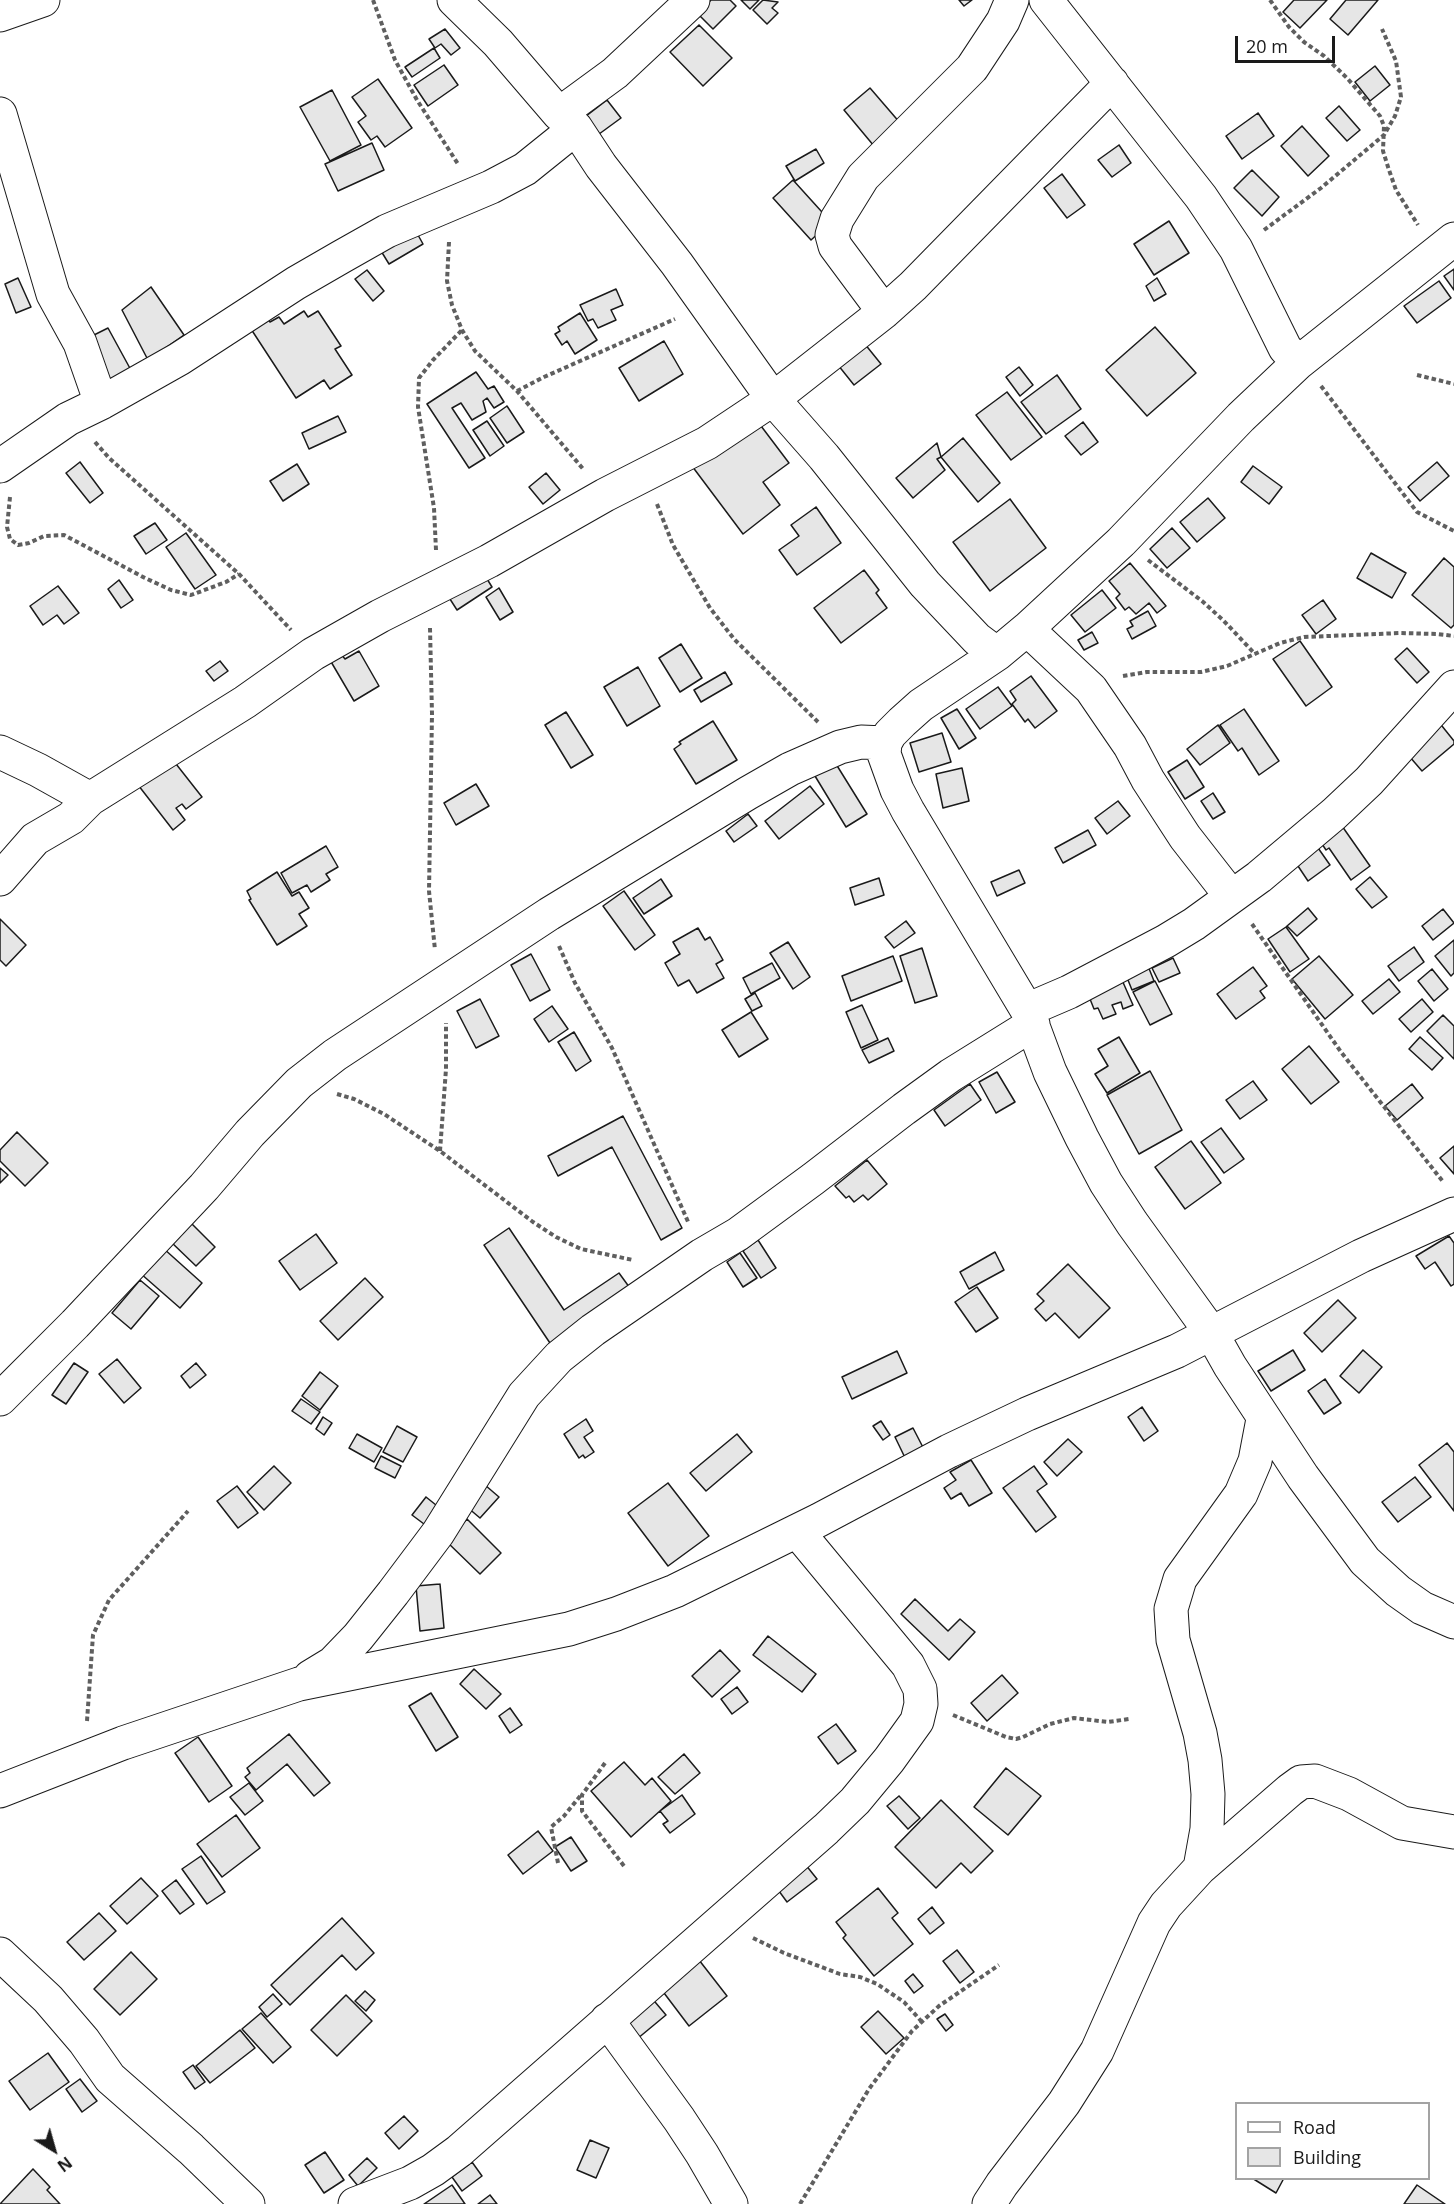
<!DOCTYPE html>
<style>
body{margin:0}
#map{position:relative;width:1454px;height:2204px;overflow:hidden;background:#fff;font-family:"Open Sans",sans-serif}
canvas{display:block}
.legend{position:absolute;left:1235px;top:2102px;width:195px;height:78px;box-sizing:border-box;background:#fff;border:2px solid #a3a3a3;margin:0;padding:8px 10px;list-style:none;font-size:18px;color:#1a1a1a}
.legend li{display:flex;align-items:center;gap:12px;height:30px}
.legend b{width:30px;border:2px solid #a3a3a3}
.north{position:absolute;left:24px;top:2120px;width:60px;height:60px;-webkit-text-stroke:4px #fff;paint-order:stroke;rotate:143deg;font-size:16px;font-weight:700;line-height:24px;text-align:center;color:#1a1a1a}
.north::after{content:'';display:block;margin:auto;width:21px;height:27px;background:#1a1a1a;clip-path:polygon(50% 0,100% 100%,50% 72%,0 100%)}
.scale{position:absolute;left:1235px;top:36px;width:100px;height:27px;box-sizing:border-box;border:3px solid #1a1a1a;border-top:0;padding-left:8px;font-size:18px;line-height:21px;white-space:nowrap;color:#1a1a1a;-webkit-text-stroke:4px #fff;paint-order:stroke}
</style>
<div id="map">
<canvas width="1454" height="2204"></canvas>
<ul class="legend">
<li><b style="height:8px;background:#fff"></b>Road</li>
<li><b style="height:16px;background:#e6e6e6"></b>Building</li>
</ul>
<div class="north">N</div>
<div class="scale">20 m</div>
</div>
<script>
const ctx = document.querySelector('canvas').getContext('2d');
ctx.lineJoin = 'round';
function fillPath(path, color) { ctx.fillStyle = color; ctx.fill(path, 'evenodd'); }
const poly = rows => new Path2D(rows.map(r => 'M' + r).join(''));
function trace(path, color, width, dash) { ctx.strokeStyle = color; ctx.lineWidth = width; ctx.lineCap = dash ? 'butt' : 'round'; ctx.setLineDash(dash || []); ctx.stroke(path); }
const building = poly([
 [711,0,730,0,736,6,713,29,698,14,711,0],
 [741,0,759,0,750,9,741,0],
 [763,0,778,2,772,8,778,13,767,24,753,10,763,0],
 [959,0,972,0,964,6,959,0],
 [1294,0,1327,0,1300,28,1283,12,1294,0],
 [1346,0,1378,0,1348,35,1330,19,1346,0],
 [699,25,732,58,703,86,670,52,699,25],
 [445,29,460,48,451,55,441,44,435,48,429,39,445,29],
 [434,48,440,58,412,77,405,67,434,48],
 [444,65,458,85,428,106,414,85,444,65],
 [1375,66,1390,85,1370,101,1355,82,1375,66],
 [378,79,412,128,385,147,377,136,371,140,358,122,366,116,352,97,378,79],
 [870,88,901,124,874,146,844,110,870,88],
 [332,90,361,145,330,161,300,107,332,90],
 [607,100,621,118,595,137,581,120,607,100],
 [1339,106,1360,130,1347,141,1326,118,1339,106],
 [1258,113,1274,136,1242,159,1226,136,1258,113],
 [1302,126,1329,156,1308,176,1281,146,1302,126],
 [372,143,384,170,338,191,325,164,372,143],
 [1119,145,1131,163,1112,177,1098,160,1119,145],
 [816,149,824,163,795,181,786,166,816,149],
 [1252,170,1279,197,1262,216,1234,188,1252,170],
 [1062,174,1085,205,1067,218,1044,188,1062,174],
 [793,180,831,222,811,240,773,198,793,180],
 [1169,221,1189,253,1154,275,1134,244,1169,221],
 [413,226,423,244,389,264,378,246,413,226],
 [1454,269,1454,290,1444,276,1454,269],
 [367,270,384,291,373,301,355,279,367,270],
 [18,278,31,307,16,313,5,284,18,278],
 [1157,278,1166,294,1154,301,1146,286,1157,278],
 [1439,281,1451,298,1417,323,1404,306,1439,281],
 [151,287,184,335,148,360,122,310,151,287],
 [616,289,623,305,611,310,616,320,598,328,593,319,588,321,580,305,616,289],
 [304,311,308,317,318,311,341,346,335,349,352,375,330,389,324,380,296,398,251,329,267,318,270,322,279,317,284,324,304,311],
 [580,313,597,340,575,354,567,341,562,345,555,334,560,331,558,327,580,313],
 [1155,327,1196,373,1147,416,1106,370,1155,327],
 [108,328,132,372,108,385,84,340,108,328],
 [860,338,881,364,854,385,834,360,860,338],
 [664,341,683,374,639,401,619,368,664,341],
 [1019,367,1033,385,1020,396,1006,377,1019,367],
 [476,372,488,389,494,386,504,402,494,408,487,398,483,401,486,412,472,420,461,403,452,408,485,458,469,468,427,404,476,372],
 [1057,375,1081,409,1046,434,1021,402,1057,375],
 [1007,392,1042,437,1011,460,976,415,1007,392],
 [507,406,524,432,507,443,490,418,507,406],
 [338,416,346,432,309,449,302,433,338,416],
 [755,418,789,463,763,482,780,505,743,534,692,466,755,418],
 [487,421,504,446,490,456,473,430,487,421],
 [1083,422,1098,442,1081,455,1065,436,1083,422],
 [963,438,1000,483,978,502,941,457,963,438],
 [937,443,941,457,937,459,945,470,913,498,896,478,937,443],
 [80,462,103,493,90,503,66,473,80,462],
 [1437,462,1449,476,1420,501,1408,487,1437,462],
 [297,464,309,484,283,501,270,481,297,464],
 [1253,466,1282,487,1269,504,1241,482,1253,466],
 [546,473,560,490,543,504,529,487,546,473],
 [1208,498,1225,518,1197,542,1180,522,1208,498],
 [1010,499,1046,548,990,591,953,542,1010,499],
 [816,507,841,543,797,575,779,550,799,536,791,525,816,507],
 [155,523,167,540,146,554,134,536,155,523],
 [1172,528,1190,548,1167,568,1150,549,1172,528],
 [186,533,216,575,195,589,166,547,186,533],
 [1371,553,1406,573,1392,598,1357,578,1371,553],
 [1444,558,1454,567,1454,625,1451,628,1412,595,1444,558],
 [476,561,492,587,457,610,441,585,476,561],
 [1130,563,1166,606,1157,613,1149,603,1136,614,1129,607,1125,610,1116,598,1120,594,1109,581,1130,563],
 [864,570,879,590,876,593,887,608,841,643,814,608,864,570],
 [119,580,133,600,121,608,108,589,119,580],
 [58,586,79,613,64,624,57,615,43,625,30,606,58,586],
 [499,588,513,612,500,620,486,597,499,588],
 [1102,590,1116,608,1085,632,1071,615,1102,590],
 [1323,600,1336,619,1316,634,1302,615,1323,600],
 [1148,611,1156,626,1132,639,1127,629,1133,626,1130,621,1148,611],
 [1092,632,1098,643,1084,650,1078,640,1092,632],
 [1300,641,1332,687,1306,706,1273,659,1300,641],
 [681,644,702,678,680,692,659,658,681,644],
 [1407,648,1429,672,1417,683,1395,659,1407,648],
 [359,651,379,686,354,701,330,660,341,654,345,659,359,651],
 [220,661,228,671,214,681,206,671,220,661],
 [638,667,660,706,627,726,604,687,638,667],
 [725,672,732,684,701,702,694,690,725,672],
 [1031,676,1057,711,1035,728,1028,719,1025,722,1012,704,1016,700,1010,691,1031,676],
 [998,687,1012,706,980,729,966,709,998,687],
 [957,709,976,738,959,749,941,718,957,709],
 [1244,709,1279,761,1259,775,1242,748,1238,751,1220,725,1244,709],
 [566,712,593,755,571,768,545,725,566,712],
 [713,721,737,760,696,784,674,749,681,744,679,742,713,721],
 [1438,721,1454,741,1454,744,1422,771,1403,749,1438,721],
 [1218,725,1230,743,1200,765,1187,749,1218,725],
 [942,733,951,762,919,772,910,743,942,733],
 [169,755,202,797,186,809,182,804,176,808,185,820,173,830,135,781,169,755],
 [1187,760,1204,787,1185,799,1168,772,1187,760],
 [836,764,867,814,846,827,815,776,836,764],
 [962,768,969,801,943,808,936,774,962,768],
 [476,784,489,806,456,825,444,803,476,784],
 [810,786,824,804,779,839,765,821,810,786],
 [1213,793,1225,812,1213,819,1201,801,1213,793],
 [1118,801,1130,816,1107,834,1095,818,1118,801],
 [748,814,757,826,734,842,726,831,748,814],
 [1342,826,1370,866,1351,880,1329,848,1326,850,1320,841,1342,826],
 [1088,830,1096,845,1063,863,1055,848,1088,830],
 [1316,845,1330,865,1308,881,1294,860,1316,845],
 [326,846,338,867,326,874,330,880,311,892,307,885,292,893,281,873,326,846],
 [1019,870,1025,883,997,896,991,882,1019,870],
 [277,872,292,896,299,892,309,908,299,914,307,926,277,945,249,900,251,899,247,891,277,872],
 [1370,877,1387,897,1372,908,1356,889,1370,877],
 [879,878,884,895,855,905,850,888,879,878],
 [661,879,672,896,644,914,633,898,661,879],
 [624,891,655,935,635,950,603,906,624,891],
 [1308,908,1317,919,1297,936,1287,926,1308,908],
 [1443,909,1454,923,1433,940,1422,926,1443,909],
 [0,919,26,945,6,966,0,960,0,919],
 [906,921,915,933,894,948,885,937,906,921],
 [1286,927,1309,959,1290,972,1268,939,1286,927],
 [698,928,705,940,710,937,723,960,716,964,724,978,697,993,689,980,678,986,665,963,680,954,673,942,698,928],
 [1454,940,1454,973,1451,976,1435,956,1454,940],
 [788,942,810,977,793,989,770,953,788,942],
 [1414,947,1424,962,1399,981,1388,966,1414,947],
 [922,948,937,996,915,1003,900,956,922,948],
 [531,954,550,990,530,1001,511,965,531,954],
 [893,956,902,981,851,1001,842,976,893,956],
 [1319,956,1353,995,1325,1019,1292,979,1319,956],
 [1173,958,1180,973,1159,982,1152,968,1173,958],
 [772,963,780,978,751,994,743,978,772,963],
 [1148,966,1154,981,1132,990,1126,975,1148,966],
 [1253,967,1267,986,1260,991,1265,998,1236,1019,1217,994,1253,967],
 [1432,969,1448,989,1434,1001,1418,981,1432,969],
 [1389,979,1400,992,1373,1014,1362,1001,1389,979],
 [1122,980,1133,1005,1123,1009,1121,1002,1112,1005,1116,1014,1103,1019,1098,1008,1094,1009,1088,994,1122,980],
 [1155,981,1172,1014,1150,1025,1133,992,1155,981],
 [755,993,762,1006,752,1011,745,999,755,993],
 [480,999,499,1036,476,1048,457,1011,480,999],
 [1422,999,1433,1012,1411,1032,1399,1019,1422,999],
 [862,1005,878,1040,861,1048,846,1012,862,1005],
 [552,1006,568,1029,549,1042,534,1019,552,1006],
 [751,1012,768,1039,739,1057,722,1030,751,1012],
 [1443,1015,1454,1026,1454,1059,1427,1031,1443,1015],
 [574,1032,591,1061,576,1071,558,1042,574,1032],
 [1119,1037,1140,1073,1107,1093,1095,1074,1108,1066,1098,1049,1119,1037],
 [1420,1037,1443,1058,1432,1070,1409,1049,1420,1037],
 [888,1038,894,1051,869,1063,862,1050,888,1038],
 [1309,1046,1339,1082,1311,1104,1282,1069,1309,1046],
 [1150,1071,1182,1130,1139,1154,1107,1095,1150,1071],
 [997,1072,1015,1102,996,1113,979,1082,997,1072],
 [1253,1081,1267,1100,1240,1119,1226,1100,1253,1081],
 [970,1084,981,1100,945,1126,934,1110,970,1084],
 [1412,1084,1423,1098,1397,1120,1385,1106,1412,1084],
 [623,1116,682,1228,661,1240,612,1147,558,1176,548,1156,623,1116],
 [1221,1128,1244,1159,1224,1173,1201,1142,1221,1128],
 [17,1132,48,1163,25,1186,0,1161,0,1150,17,1132],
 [1191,1141,1221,1183,1185,1209,1155,1167,1191,1141],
 [1454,1146,1454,1174,1440,1158,1454,1146],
 [867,1160,887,1184,868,1200,863,1195,854,1202,849,1196,846,1198,835,1186,867,1160],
 [0,1168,8,1175,0,1183,0,1168],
 [190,1222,215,1247,196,1266,170,1241,190,1222],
 [509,1228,564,1310,619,1273,635,1295,554,1349,484,1245,509,1228],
 [316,1234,337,1263,300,1290,279,1261,316,1234],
 [1449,1236,1454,1243,1454,1284,1451,1286,1435,1262,1425,1269,1416,1256,1449,1236],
 [758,1240,776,1268,761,1278,743,1251,758,1240],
 [163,1248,202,1283,180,1308,140,1273,163,1248],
 [995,1252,1004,1270,969,1289,960,1272,995,1252],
 [740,1253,757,1278,743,1287,727,1262,740,1253],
 [1068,1264,1110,1308,1079,1338,1055,1313,1046,1321,1035,1309,1044,1301,1037,1294,1068,1264],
 [365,1278,383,1297,338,1340,320,1321,365,1278],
 [140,1280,159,1296,131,1329,112,1313,140,1280],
 [977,1287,998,1318,976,1332,955,1302,977,1287],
 [1338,1300,1356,1318,1322,1352,1304,1333,1338,1300],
 [1293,1350,1305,1370,1271,1391,1258,1371,1293,1350],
 [1363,1350,1382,1367,1359,1393,1340,1376,1363,1350],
 [897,1351,907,1373,852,1399,842,1377,897,1351],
 [117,1359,141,1388,124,1403,99,1374,117,1359],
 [74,1363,88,1372,66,1404,52,1395,74,1363],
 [196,1363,206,1375,190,1388,181,1376,196,1363],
 [320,1372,338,1386,320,1410,302,1396,320,1372],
 [1325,1379,1341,1403,1324,1414,1308,1391,1325,1379],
 [301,1399,320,1412,311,1424,292,1411,301,1399],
 [1142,1407,1158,1431,1144,1441,1128,1417,1142,1407],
 [323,1417,332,1423,324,1435,316,1429,323,1417],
 [586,1419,593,1431,584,1437,594,1452,585,1458,583,1455,579,1458,564,1434,586,1419],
 [881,1421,890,1435,883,1440,873,1426,881,1421],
 [397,1426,417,1437,403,1462,383,1452,397,1426],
 [913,1428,928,1457,909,1466,895,1437,913,1428],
 [357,1434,382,1448,374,1462,349,1448,357,1434],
 [737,1434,752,1452,706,1491,690,1473,737,1434],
 [1068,1439,1082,1452,1057,1476,1044,1462,1068,1439],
 [1447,1443,1454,1452,1454,1511,1419,1465,1447,1443],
 [381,1456,401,1466,395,1478,375,1468,381,1456],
 [971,1460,992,1493,969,1506,961,1493,951,1499,944,1488,956,1480,950,1472,971,1460],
 [274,1466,291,1483,264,1510,247,1492,274,1466],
 [1034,1466,1047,1484,1037,1491,1056,1517,1036,1532,1003,1488,1034,1466],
 [1415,1477,1431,1497,1398,1522,1382,1502,1415,1477],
 [668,1483,709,1536,668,1566,628,1513,668,1483],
 [485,1485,499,1497,480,1518,467,1507,485,1485],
 [237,1486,258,1513,238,1528,217,1501,237,1486],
 [426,1497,441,1509,428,1527,412,1515,426,1497],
 [467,1519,501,1553,480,1574,446,1541,467,1519],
 [440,1584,444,1628,420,1631,416,1586,440,1584],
 [915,1599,948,1631,960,1619,975,1632,949,1660,901,1614,915,1599],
 [768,1636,816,1674,802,1692,753,1655,768,1636],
 [720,1650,740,1671,712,1697,692,1676,720,1650],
 [474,1669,501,1694,486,1709,460,1684,474,1669],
 [1002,1675,1018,1693,987,1721,971,1703,1002,1675],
 [737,1687,748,1702,732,1714,721,1699,737,1687],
 [431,1693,458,1737,436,1751,409,1706,431,1693],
 [510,1708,522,1725,510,1733,499,1716,510,1708],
 [836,1724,856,1751,838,1764,818,1737,836,1724],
 [289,1734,330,1783,314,1796,287,1764,256,1790,245,1777,250,1773,247,1768,289,1734],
 [198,1737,232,1786,209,1802,175,1753,198,1737],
 [684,1754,700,1773,675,1794,658,1777,684,1754],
 [624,1762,645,1785,652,1778,671,1801,631,1837,591,1791,624,1762],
 [1006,1768,1041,1796,1008,1835,974,1807,1006,1768],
 [249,1783,263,1801,245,1815,230,1797,249,1783],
 [682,1795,695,1814,670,1833,663,1824,668,1821,660,1811,682,1795],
 [899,1796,920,1818,908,1829,887,1806,899,1796],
 [941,1800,993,1851,971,1873,961,1863,936,1888,895,1847,941,1800],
 [236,1815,260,1848,222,1877,197,1844,236,1815],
 [538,1831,553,1851,523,1874,508,1855,538,1831],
 [571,1837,587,1861,571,1871,555,1847,571,1837],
 [201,1856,225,1892,207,1904,182,1869,201,1856],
 [805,1864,817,1879,787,1902,776,1887,805,1864],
 [141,1878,158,1896,127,1924,110,1906,141,1878],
 [176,1880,194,1904,180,1914,162,1891,176,1880],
 [878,1888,898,1913,892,1918,913,1944,874,1976,843,1938,846,1935,836,1922,878,1888],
 [932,1907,944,1923,930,1934,918,1919,932,1907],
 [99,1913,116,1931,84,1960,67,1942,99,1913],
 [342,1918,374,1953,356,1970,342,1955,290,2005,271,1985,342,1918],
 [957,1950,974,1972,960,1983,943,1961,957,1950],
 [131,1952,157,1979,120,2015,94,1989,131,1952],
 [699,1960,727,1996,689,2026,661,1989,699,1960],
 [913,1974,923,1986,914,1993,905,1981,913,1974],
 [365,1991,375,2000,366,2011,355,2001,365,1991],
 [273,1994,282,2004,267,2017,259,2007,273,1994],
 [346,1995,372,2021,337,2056,311,2030,346,1995],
 [650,1996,666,2015,637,2039,621,2020,650,1996],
 [878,2011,904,2038,886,2054,861,2027,878,2011],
 [261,2013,291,2047,273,2063,242,2029,261,2013],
 [945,2014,953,2025,946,2031,937,2019,945,2014],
 [240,2030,255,2048,210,2083,196,2066,240,2030],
 [48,2053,69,2082,30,2110,9,2081,48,2053],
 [193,2065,205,2082,195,2089,183,2072,193,2065],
 [80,2079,97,2101,82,2112,66,2089,80,2079],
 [404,2116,418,2131,399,2149,385,2133,404,2116],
 [590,2140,609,2148,596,2178,577,2170,590,2140],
 [325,2152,344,2180,324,2193,305,2165,325,2152],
 [367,2158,377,2168,358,2186,349,2175,367,2158],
 [472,2162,482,2176,462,2191,452,2177,472,2162],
 [33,2169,50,2187,47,2190,60,2204,0,2204,33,2169],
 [1252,2178,1284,2178,1276,2193,1252,2178],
 [452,2185,465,2204,424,2204,452,2185],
 [1417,2185,1445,2204,1404,2204,1417,2185],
 [490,2195,497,2204,478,2204,490,2195]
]);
const path = poly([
 [373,0,395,60,417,100,458,164],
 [1270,0,1289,27,1304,42,1324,56,1347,78,1380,116,1384,126,1383,151,1389,170,1396,190,1418,225],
 [1264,230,1321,188,1384,135,1395,116,1401,97,1396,61,1382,29],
 [449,242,447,281,452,305,462,330,475,351,517,391,584,470],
 [1417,375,1454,384],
 [1321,386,1417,512,1454,531],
 [517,391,544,377,675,319],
 [95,442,109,458,239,574,291,630],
 [10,497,7,527,10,539,18,545,29,543,44,536,64,535,145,578,171,590,191,595,226,582,239,574],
 [657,504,673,545,710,608,734,639,818,722],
 [436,550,434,508,418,407,419,378,433,360,462,330],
 [1148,560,1202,601,1223,620,1255,654],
 [430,628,432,714,429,891,435,950],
 [1123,676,1147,672,1201,672,1227,666,1280,643,1304,637,1400,633,1437,634,1454,636],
 [1252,924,1341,1052,1444,1183],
 [559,946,575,983,612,1048,689,1224],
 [337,1094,354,1099,384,1114,440,1151,533,1222,556,1237,581,1249,633,1260],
 [440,1151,446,1069,446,1023],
 [953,1715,1006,1737,1016,1739,1023,1737,1050,1724,1074,1718,1108,1722,1129,1719],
 [87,1721,93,1635,109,1600,188,1511],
 [605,1763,582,1795,582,1811,624,1866],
 [558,1863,551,1827,564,1816,581,1795],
 [753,1938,784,1953,840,1974,860,1977,877,1984,904,2002,922,2022],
 [800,2204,869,2089,912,2031,939,2006,999,1965]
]);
const minor = poly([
 [454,0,498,43,559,114,576,128,601,166,677,264,773,399,824,457,925,584,977,639,997,654],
 [1046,0,1201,197,1236,249,1285,348,1298,363],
 [0,15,43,0],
 [0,114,53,294,80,343,101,403],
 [559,114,615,73,693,0],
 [1454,239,1298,363,1241,417,1121,542,1027,629,997,654,921,705,902,722,890,734,885,743,884,754,897,790,908,811,1027,1010,1050,1072,1082,1138,1106,1183,1132,1223,1212,1334,1230,1366,1303,1477,1365,1561,1398,1591,1422,1608,1454,1622],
 [884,312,835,246,832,235,837,219,863,177,972,68,1003,21,1012,0],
 [0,466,68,419,101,403,179,359,296,283,341,257,387,231,491,187,525,169,576,128],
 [1027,629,1091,689,1130,746,1148,780,1185,837,1231,896],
 [0,752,38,770,90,799],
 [0,879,35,839,71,818,90,799,245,702,313,654,380,616,489,561,605,495,707,443,773,399,884,312,913,286,1112,83],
 [1027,1010,1069,992,1166,941,1194,924,1259,877,1334,814,1369,781,1454,687],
 [0,1399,75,1324,204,1187,250,1133,299,1083,335,1055,549,914,748,793,790,769,840,747,861,742,885,743],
 [310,1677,333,1663,358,1637,393,1593,438,1533,524,1395,559,1357,593,1330,702,1255,738,1234,813,1179,904,1109,951,1075,1033,1024],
 [0,1791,123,1743,299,1684,569,1629,616,1614,675,1591,819,1520,949,1451,1027,1414,1177,1351,1361,1256,1454,1214],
 [1200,1868,1207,1829,1208,1794,1205,1760,1200,1733,1173,1640,1171,1609,1180,1579,1241,1494,1255,1461,1263,1419],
 [0,1954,48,1999,84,2041,110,2078,191,2149,248,2204],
 [607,2020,679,2119,702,2154,731,2204],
 [355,2204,410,2183,433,2170,459,2151,826,1829,855,1801,889,1760,917,1721,921,1704,920,1689,908,1665,797,1531],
 [989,2204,1002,2184,1064,2103,1097,2051,1154,1923,1166,1905,1200,1868,1290,1790,1301,1782,1315,1781,1349,1794,1402,1823,1454,1832]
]);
fillPath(building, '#e6e6e6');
trace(building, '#1a1a1a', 1.5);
trace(minor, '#1a1a1a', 35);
trace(path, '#5f5f5f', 4, [4.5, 3]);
trace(minor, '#fff', 33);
</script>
